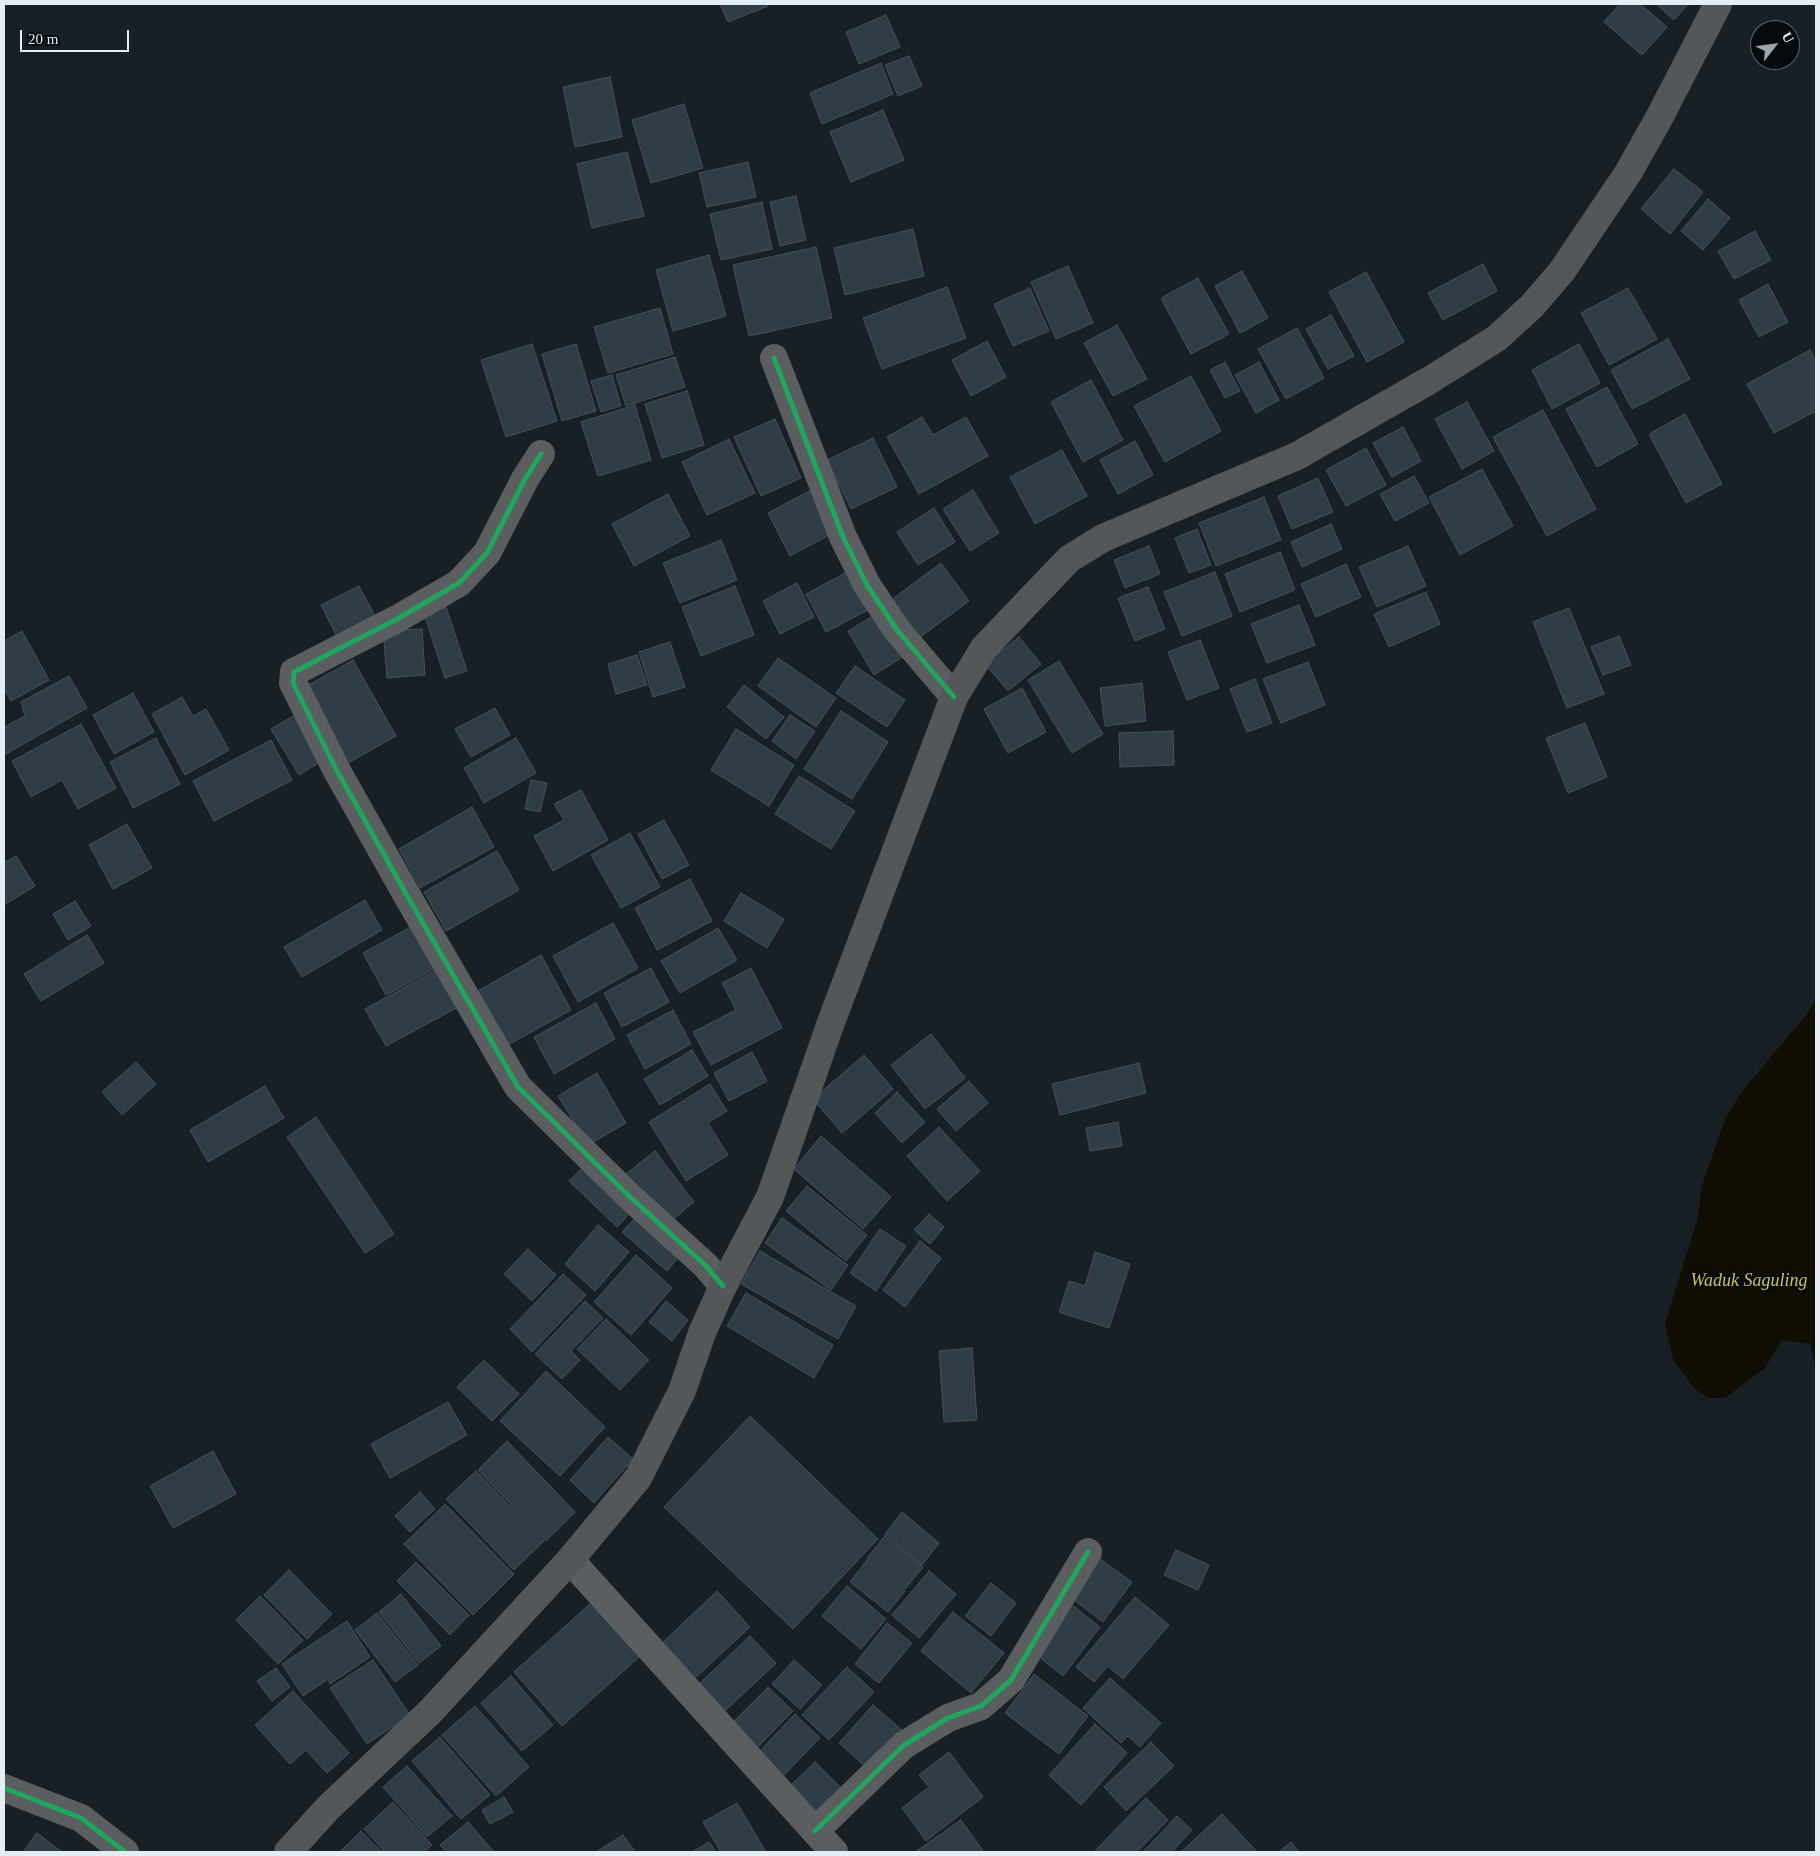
<!DOCTYPE html>
<style>
body{margin:0}
#map{position:relative;width:1820px;height:1856px;overflow:hidden;background:#192025;font-family:"Times New Roman",serif}
canvas{display:block}
.frame{position:absolute;inset:0;border:5px solid #e4edf3;pointer-events:none}
.north{position:absolute;left:1750px;top:20px;width:50px;height:50px;box-sizing:border-box;background:#050a0e;border:1px solid #5e656a;border-radius:50%;rotate:60deg;font-size:14px;font-weight:700;line-height:20px;text-align:center;color:#e4edf3}
.north::after{content:'';display:block;margin:auto;width:18px;height:22px;background:#9da5ab;clip-path:polygon(50% 0,100% 100%,50% 72%,0 100%)}
.scale{position:absolute;left:20px;top:30px;width:109px;height:22px;box-sizing:border-box;border:2px solid #e4edf3;border-top:0;padding-left:6px;font-size:15px;line-height:18px;white-space:nowrap;color:#e4edf3;-webkit-text-stroke:4px #050a0e;paint-order:stroke}
</style>
<div id="map">
<canvas width="1820" height="1856"></canvas>
<div class="frame"></div>
<div class="north">U</div>
<div class="scale">20 m</div>
</div>
<script>
const ctx = document.querySelector('canvas').getContext('2d');
ctx.lineJoin = 'round';
function fillPath(path, color) { ctx.fillStyle = color; ctx.fill(path, 'evenodd'); }
const poly = rows => new Path2D(rows.map(r => 'M' + r).join(''));
function trace(path, color, width, dash) { ctx.strokeStyle = color; ctx.lineWidth = width; ctx.lineCap = dash ? 'butt' : 'round'; ctx.setLineDash(dash || []); ctx.stroke(path); }
function write(font, color, halo, rows, align = 'center') {
  ctx.font = font + ' "Times New Roman",serif'; ctx.lineWidth = 5; ctx.setLineDash([]); ctx.textBaseline = 'middle'; ctx.strokeStyle = halo; ctx.fillStyle = color; for (const [text, x, y, turn = 0] of rows) {
    ctx.save(); ctx.translate(x, y); ctx.rotate((+turn || 0) * Math.PI / 180); ctx.textAlign = isNaN(turn) ? turn : align; if (halo) ctx.strokeText(text, 0, 0); ctx.fillText(text, 0, 0); ctx.restore();
  }
}
const water = poly([
 [1816,999,1816,1369,1810,1344,1782,1340,1765,1368,1725,1398,1708,1398,1694,1388,1673,1359,1665,1323,1697,1221,1702,1185,1725,1119,1742,1091,1807,1014]
]);
const building = poly([
 [720,4,767,4,768,6,728,22,720,4],
 [1620,4,1640,4,1667,27,1642,55,1604,22,1620,4],
 [1656,4,1688,4,1674,20,1656,4],
 [886,15,900,47,859,64,846,32,886,15],
 [909,56,922,86,898,96,885,65,909,56],
 [881,63,893,94,822,124,810,93,881,63],
 [610,77,622,137,575,147,563,87,610,77],
 [684,104,703,168,651,183,632,120,684,104],
 [883,110,904,160,851,182,830,132,883,110],
 [627,152,644,216,592,228,577,164,627,152],
 [748,162,756,197,707,207,699,173,748,162],
 [1674,169,1703,192,1670,234,1641,209,1674,169],
 [796,196,806,240,780,246,770,202,796,196],
 [1708,199,1730,218,1703,250,1681,231,1708,199],
 [762,202,772,249,721,260,710,214,762,202],
 [913,229,924,276,845,295,834,248,913,229],
 [1755,231,1771,260,1734,279,1718,251,1755,231],
 [816,247,832,318,749,336,733,265,816,247],
 [709,255,726,316,673,331,656,270,709,255],
 [1483,264,1497,291,1443,320,1428,293,1483,264],
 [1068,266,1093,323,1056,339,1031,282,1068,266],
 [1242,271,1268,318,1240,333,1215,286,1242,271],
 [1366,272,1404,342,1367,362,1329,292,1366,272],
 [1198,278,1229,334,1191,354,1161,298,1198,278],
 [1768,284,1788,322,1759,337,1739,300,1768,284],
 [947,287,966,338,882,369,863,318,947,287],
 [1030,288,1049,331,1013,346,994,304,1030,288],
 [1628,288,1657,339,1609,365,1581,313,1628,288],
 [660,308,673,354,608,373,594,327,660,308],
 [1331,315,1354,356,1328,369,1306,329,1331,315],
 [1117,325,1147,379,1113,396,1084,343,1117,325],
 [1297,328,1324,378,1286,399,1258,349,1297,328],
 [1668,339,1690,379,1632,409,1611,370,1668,339],
 [987,341,1006,377,971,396,952,360,987,341],
 [532,344,557,421,506,437,481,360,532,344],
 [576,344,596,411,562,421,542,354,576,344],
 [1579,344,1600,383,1552,409,1532,370,1579,344],
 [1810,350,1816,361,1816,411,1774,433,1747,384,1810,350],
 [675,357,685,387,626,406,616,375,675,357],
 [1225,362,1240,391,1225,398,1210,370,1225,362],
 [1259,362,1279,400,1256,413,1235,375,1259,362],
 [612,375,621,406,601,412,591,381,612,375],
 [1191,376,1221,431,1165,462,1134,406,1191,376],
 [1091,380,1123,440,1083,462,1051,402,1091,380],
 [1607,387,1638,444,1597,467,1566,409,1607,387],
 [687,391,704,445,662,458,645,404,687,391],
 [1467,402,1494,451,1462,469,1435,419,1467,402],
 [635,405,651,460,598,476,581,422,635,405],
 [1543,410,1596,509,1547,536,1493,437,1543,410],
 [1685,414,1722,484,1686,503,1649,434,1685,414],
 [922,417,933,435,966,417,988,456,919,494,887,437,922,417],
 [775,419,801,478,761,496,734,437,775,419],
 [1403,427,1421,461,1392,477,1373,443,1403,427],
 [873,438,897,487,851,509,827,460,873,438],
 [729,439,755,493,707,515,682,462,729,439],
 [1135,441,1153,475,1118,494,1100,460,1135,441],
 [1366,448,1386,485,1346,506,1326,470,1366,448],
 [1062,450,1087,496,1035,524,1010,477,1062,450],
 [1482,469,1513,526,1460,555,1429,497,1482,469],
 [1414,476,1429,503,1395,521,1380,494,1414,476],
 [1318,478,1333,512,1292,529,1278,496,1318,478],
 [811,490,833,533,790,556,768,513,811,490],
 [973,490,999,533,970,551,943,509,973,490],
 [668,494,690,536,634,566,612,524,668,494],
 [1264,497,1281,540,1216,566,1199,523,1264,497],
 [934,508,955,542,918,565,897,532,934,508],
 [1331,524,1342,549,1302,567,1291,542,1331,524],
 [1197,529,1211,565,1189,573,1175,538,1197,529],
 [721,540,737,580,680,603,663,563,721,540],
 [1149,546,1160,574,1125,588,1114,560,1149,546],
 [1408,546,1426,586,1377,607,1359,567,1408,546],
 [1280,552,1295,590,1240,612,1225,574,1280,552],
 [941,563,969,601,919,638,891,600,941,563],
 [1346,564,1361,597,1316,617,1301,584,1346,564],
 [847,572,868,610,826,632,806,594,847,572],
 [1215,572,1232,616,1182,636,1164,592,1215,572],
 [797,583,814,617,780,634,763,601,797,583],
 [359,586,377,620,339,641,321,605,359,586],
 [735,586,754,635,701,656,682,607,735,586],
 [1148,587,1165,629,1135,641,1118,598,1148,587],
 [1426,592,1440,624,1389,647,1374,614,1426,592],
 [1299,605,1315,645,1267,663,1251,624,1299,605],
 [446,607,467,671,445,678,424,614,446,607],
 [1569,608,1604,694,1567,708,1533,622,1569,608],
 [878,613,904,656,874,675,848,631,878,613],
 [422,629,425,675,387,678,383,631,422,629],
 [22,631,49,680,11,701,4,688,4,641,22,631],
 [1619,636,1631,665,1603,675,1591,647,1619,636],
 [1019,637,1041,664,1008,691,985,664,1019,637],
 [1200,640,1219,688,1187,700,1168,652,1200,640],
 [670,642,685,687,653,697,639,652,670,642],
 [637,655,647,685,616,694,608,664,637,655],
 [778,658,836,698,816,727,758,686,778,658],
 [353,660,396,736,348,763,305,687,353,660],
 [1059,661,1103,734,1072,753,1028,680,1059,661],
 [1308,662,1325,705,1281,723,1263,679,1308,662],
 [855,666,905,700,887,727,836,693,855,666],
 [69,676,87,708,4,755,4,727,25,716,21,702,69,676],
 [1255,679,1272,723,1247,732,1230,689,1255,679],
 [1142,683,1146,721,1105,726,1100,688,1142,683],
 [744,685,784,717,766,739,727,707,744,685],
 [1022,688,1046,732,1008,753,984,709,1022,688],
 [133,693,154,732,114,754,93,715,133,693],
 [182,697,193,716,206,709,229,750,185,775,152,714,182,697],
 [495,708,510,735,471,757,455,729,495,708],
 [841,711,888,742,852,799,804,769,841,711],
 [298,713,325,759,299,775,271,729,298,713],
 [790,715,815,731,796,759,772,741,790,715],
 [1585,723,1607,777,1568,793,1546,738,1585,723],
 [81,724,116,788,78,809,62,780,31,797,12,761,81,724],
 [736,729,794,765,769,806,711,770,736,729],
 [1173,731,1174,765,1120,767,1119,733,1173,731],
 [156,738,180,784,133,808,110,762,156,738],
 [516,738,536,773,484,803,464,768,516,738],
 [271,740,292,780,214,821,193,781,271,740],
 [799,776,855,811,831,849,775,814,799,776],
 [531,780,547,783,540,812,525,809,531,780],
 [581,790,608,840,553,871,534,836,564,820,554,804,581,790],
 [472,807,494,847,420,888,399,849,472,807],
 [664,820,689,865,662,879,638,834,664,820],
 [127,824,152,868,113,889,89,845,127,824],
 [630,833,660,887,621,908,591,855,630,833],
 [497,851,519,890,446,931,424,892,497,851],
 [16,856,35,886,4,905,4,863,16,856],
 [690,879,712,921,657,950,635,908,690,879],
 [741,893,784,919,767,948,724,921,741,893],
 [365,900,382,930,302,977,284,947,365,900],
 [75,901,91,926,68,940,53,914,75,901],
 [613,923,638,968,578,1002,553,956,613,923],
 [416,924,440,966,386,995,363,953,416,924],
 [718,928,737,960,680,993,661,961,718,928],
 [87,935,104,963,41,1001,24,974,87,935],
 [541,955,571,1010,506,1046,476,992,541,955],
 [440,968,460,1006,386,1046,365,1009,440,968],
 [651,968,669,1002,622,1027,604,993,651,968],
 [751,968,782,1028,711,1065,693,1032,736,1010,722,983,751,968],
 [596,1003,615,1039,554,1074,534,1037,596,1003],
 [673,1010,691,1044,645,1069,627,1035,673,1010],
 [931,1034,965,1078,925,1109,891,1065,931,1034],
 [692,1050,708,1076,660,1105,644,1079,692,1050],
 [752,1052,767,1081,729,1101,714,1073,752,1052],
 [864,1055,893,1089,842,1133,813,1099,864,1055],
 [136,1062,156,1084,122,1115,102,1092,136,1062],
 [1139,1063,1146,1093,1060,1115,1052,1084,1139,1063],
 [597,1073,626,1123,588,1145,558,1096,597,1073],
 [969,1081,988,1103,956,1131,937,1109,969,1081],
 [710,1084,727,1111,708,1123,728,1155,686,1181,649,1122,710,1084],
 [265,1086,284,1118,208,1162,190,1130,265,1086],
 [897,1092,925,1122,902,1143,875,1113,897,1092],
 [316,1117,394,1234,365,1253,287,1137,316,1117],
 [1118,1122,1122,1146,1090,1151,1086,1128,1118,1122],
 [939,1127,980,1171,947,1201,907,1156,939,1127],
 [821,1136,891,1197,863,1229,794,1169,821,1136],
 [655,1151,694,1202,671,1221,625,1175,655,1151],
 [588,1162,636,1207,617,1227,569,1181,588,1162],
 [807,1186,867,1235,846,1261,786,1211,807,1186],
 [639,1214,683,1252,667,1271,622,1232,639,1214],
 [929,1214,944,1227,930,1244,914,1230,929,1214],
 [782,1218,848,1265,831,1290,765,1243,782,1218],
 [598,1225,629,1252,595,1291,565,1264,598,1225],
 [880,1229,906,1246,876,1291,850,1273,880,1229],
 [920,1241,941,1258,905,1307,883,1290,920,1241],
 [528,1249,556,1275,532,1301,504,1274,528,1249],
 [760,1251,856,1306,838,1339,741,1284,760,1251],
 [1095,1252,1130,1264,1109,1328,1059,1312,1069,1281,1085,1286,1095,1252],
 [636,1255,672,1288,631,1335,594,1302,636,1255],
 [563,1274,586,1295,532,1352,510,1329,563,1274],
 [746,1293,833,1345,814,1378,727,1326,746,1293],
 [585,1301,603,1318,571,1351,580,1360,562,1379,535,1354,585,1301],
 [666,1301,688,1320,672,1341,649,1322,666,1301],
 [606,1319,649,1360,620,1390,577,1349,606,1319],
 [972,1348,977,1420,944,1422,939,1351,972,1348],
 [484,1360,519,1394,492,1421,457,1387,484,1360],
 [546,1371,605,1427,560,1476,500,1421,546,1371],
 [448,1402,467,1435,390,1478,371,1444,448,1402],
 [750,1416,878,1539,793,1629,664,1507,750,1416],
 [608,1437,633,1459,594,1503,570,1480,608,1437],
 [507,1441,575,1512,546,1541,478,1470,507,1441],
 [213,1451,236,1494,173,1528,150,1486,213,1451],
 [476,1471,544,1541,514,1570,446,1499,476,1471],
 [420,1492,435,1509,410,1532,395,1516,420,1492],
 [445,1504,514,1574,473,1615,404,1544,445,1504],
 [902,1512,939,1543,922,1565,885,1534,902,1512],
 [885,1536,923,1567,905,1589,867,1558,885,1536],
 [1176,1550,1209,1565,1198,1590,1164,1575,1176,1550],
 [1099,1558,1132,1582,1103,1622,1070,1597,1099,1558],
 [867,1560,905,1591,888,1612,850,1582,867,1560],
 [416,1562,469,1615,450,1635,397,1581,416,1562],
 [289,1570,332,1614,307,1639,264,1595,289,1570],
 [929,1571,956,1594,919,1638,892,1615,929,1571],
 [991,1583,1016,1603,991,1636,965,1616,991,1583],
 [847,1586,886,1619,861,1649,822,1616,847,1586],
 [717,1591,750,1627,692,1681,659,1646,717,1591],
 [401,1594,441,1646,419,1663,379,1612,401,1594],
 [260,1596,303,1640,278,1664,236,1620,260,1596],
 [1135,1597,1169,1625,1123,1679,1108,1666,1094,1682,1076,1667,1135,1597],
 [591,1603,639,1657,562,1726,514,1672,591,1603],
 [1072,1605,1100,1627,1063,1676,1034,1653,1072,1605],
 [953,1612,1004,1653,971,1693,921,1651,953,1612],
 [377,1613,418,1665,395,1682,355,1630,377,1613],
 [347,1621,370,1657,330,1684,328,1679,303,1696,282,1664,347,1621],
 [887,1623,912,1643,879,1683,855,1664,887,1623],
 [750,1636,776,1663,725,1711,699,1684,750,1636],
 [373,1660,410,1715,367,1744,330,1688,373,1660],
 [794,1660,822,1685,800,1709,772,1684,794,1660],
 [847,1667,874,1692,829,1740,802,1715,847,1667],
 [276,1668,290,1687,272,1701,257,1681,276,1668],
 [1034,1674,1088,1716,1059,1754,1005,1713,1034,1674],
 [511,1676,553,1725,522,1751,481,1703,511,1676],
 [1110,1678,1161,1723,1140,1747,1128,1736,1121,1743,1083,1708,1110,1678],
 [768,1687,793,1711,753,1752,728,1727,768,1687],
 [293,1691,349,1753,327,1773,306,1750,290,1764,255,1725,293,1691],
 [873,1705,902,1730,868,1769,839,1743,873,1705],
 [475,1706,529,1767,496,1796,442,1735,475,1706],
 [795,1714,820,1738,780,1779,756,1755,795,1714],
 [1095,1724,1127,1753,1081,1805,1049,1775,1095,1724],
 [440,1737,490,1795,461,1819,412,1761,440,1737],
 [1151,1742,1174,1766,1126,1811,1104,1787,1151,1742],
 [949,1752,983,1797,926,1841,902,1808,929,1787,919,1775,949,1752],
 [815,1762,844,1791,818,1816,789,1787,815,1762],
 [407,1766,452,1816,427,1837,383,1787,407,1766],
 [504,1797,513,1812,490,1824,482,1810,504,1797],
 [1146,1798,1168,1820,1137,1852,1094,1852,1146,1798],
 [393,1802,432,1845,424,1852,385,1852,364,1829,393,1802],
 [737,1803,766,1852,721,1852,703,1822,737,1803],
 [1222,1814,1257,1852,1181,1852,1222,1814],
 [1177,1816,1192,1830,1172,1852,1143,1852,1177,1816],
 [961,1820,983,1851,980,1852,915,1852,961,1820],
 [468,1822,494,1852,446,1852,440,1845,468,1822],
 [361,1831,382,1852,340,1852,361,1831],
 [37,1833,62,1852,23,1852,37,1833],
 [623,1835,635,1852,596,1852,623,1835],
 [709,1842,716,1852,692,1852,709,1842],
 [1291,1842,1299,1852,1279,1852,1291,1842]
]);
const minor = poly([
 [774,358,843,537,867,585,897,630,954,697],
 [541,454,525,479,487,553,459,583,397,619,294,672,293,683,336,769,405,892,518,1087,630,1197,705,1265,723,1286],
 [570,1560,834,1852],
 [4,1788,81,1818,125,1852],
 [815,1831,904,1745,948,1718,981,1706,1011,1680,1088,1552]
]);
const secondary = poly([
 [288,1852,328,1808,430,1712,570,1560,638,1478,682,1391,702,1333,723,1286,770,1197,830,1025,954,697,984,648,1069,559,1103,538,1297,456,1430,380,1497,338,1532,306,1562,271,1628,173,1658,120,1718,4]
]);
const cycleway = poly([
 [774,358,843,537,867,585,897,630,954,697],
 [541,454,525,479,487,553,459,583,397,619,294,672,293,683,336,769,405,892,518,1087,630,1197,705,1265,723,1286],
 [4,1788,81,1818,125,1852],
 [815,1831,904,1745,948,1718,981,1706,1011,1680,1088,1552]
]);
const waterNames = [
 ["Waduk Saguling",1749,1281]
];
fillPath(water, '#100e03');
fillPath(building, '#2f3d46');
trace(building, '#495054', 1);
trace(minor, '#5b5e60', 28);
trace(secondary, '#53575a', 28);
trace(cycleway, '#20a55d', 5);
write('italic 18px', '#cfc152', '#050a0e', waterNames);
</script>
